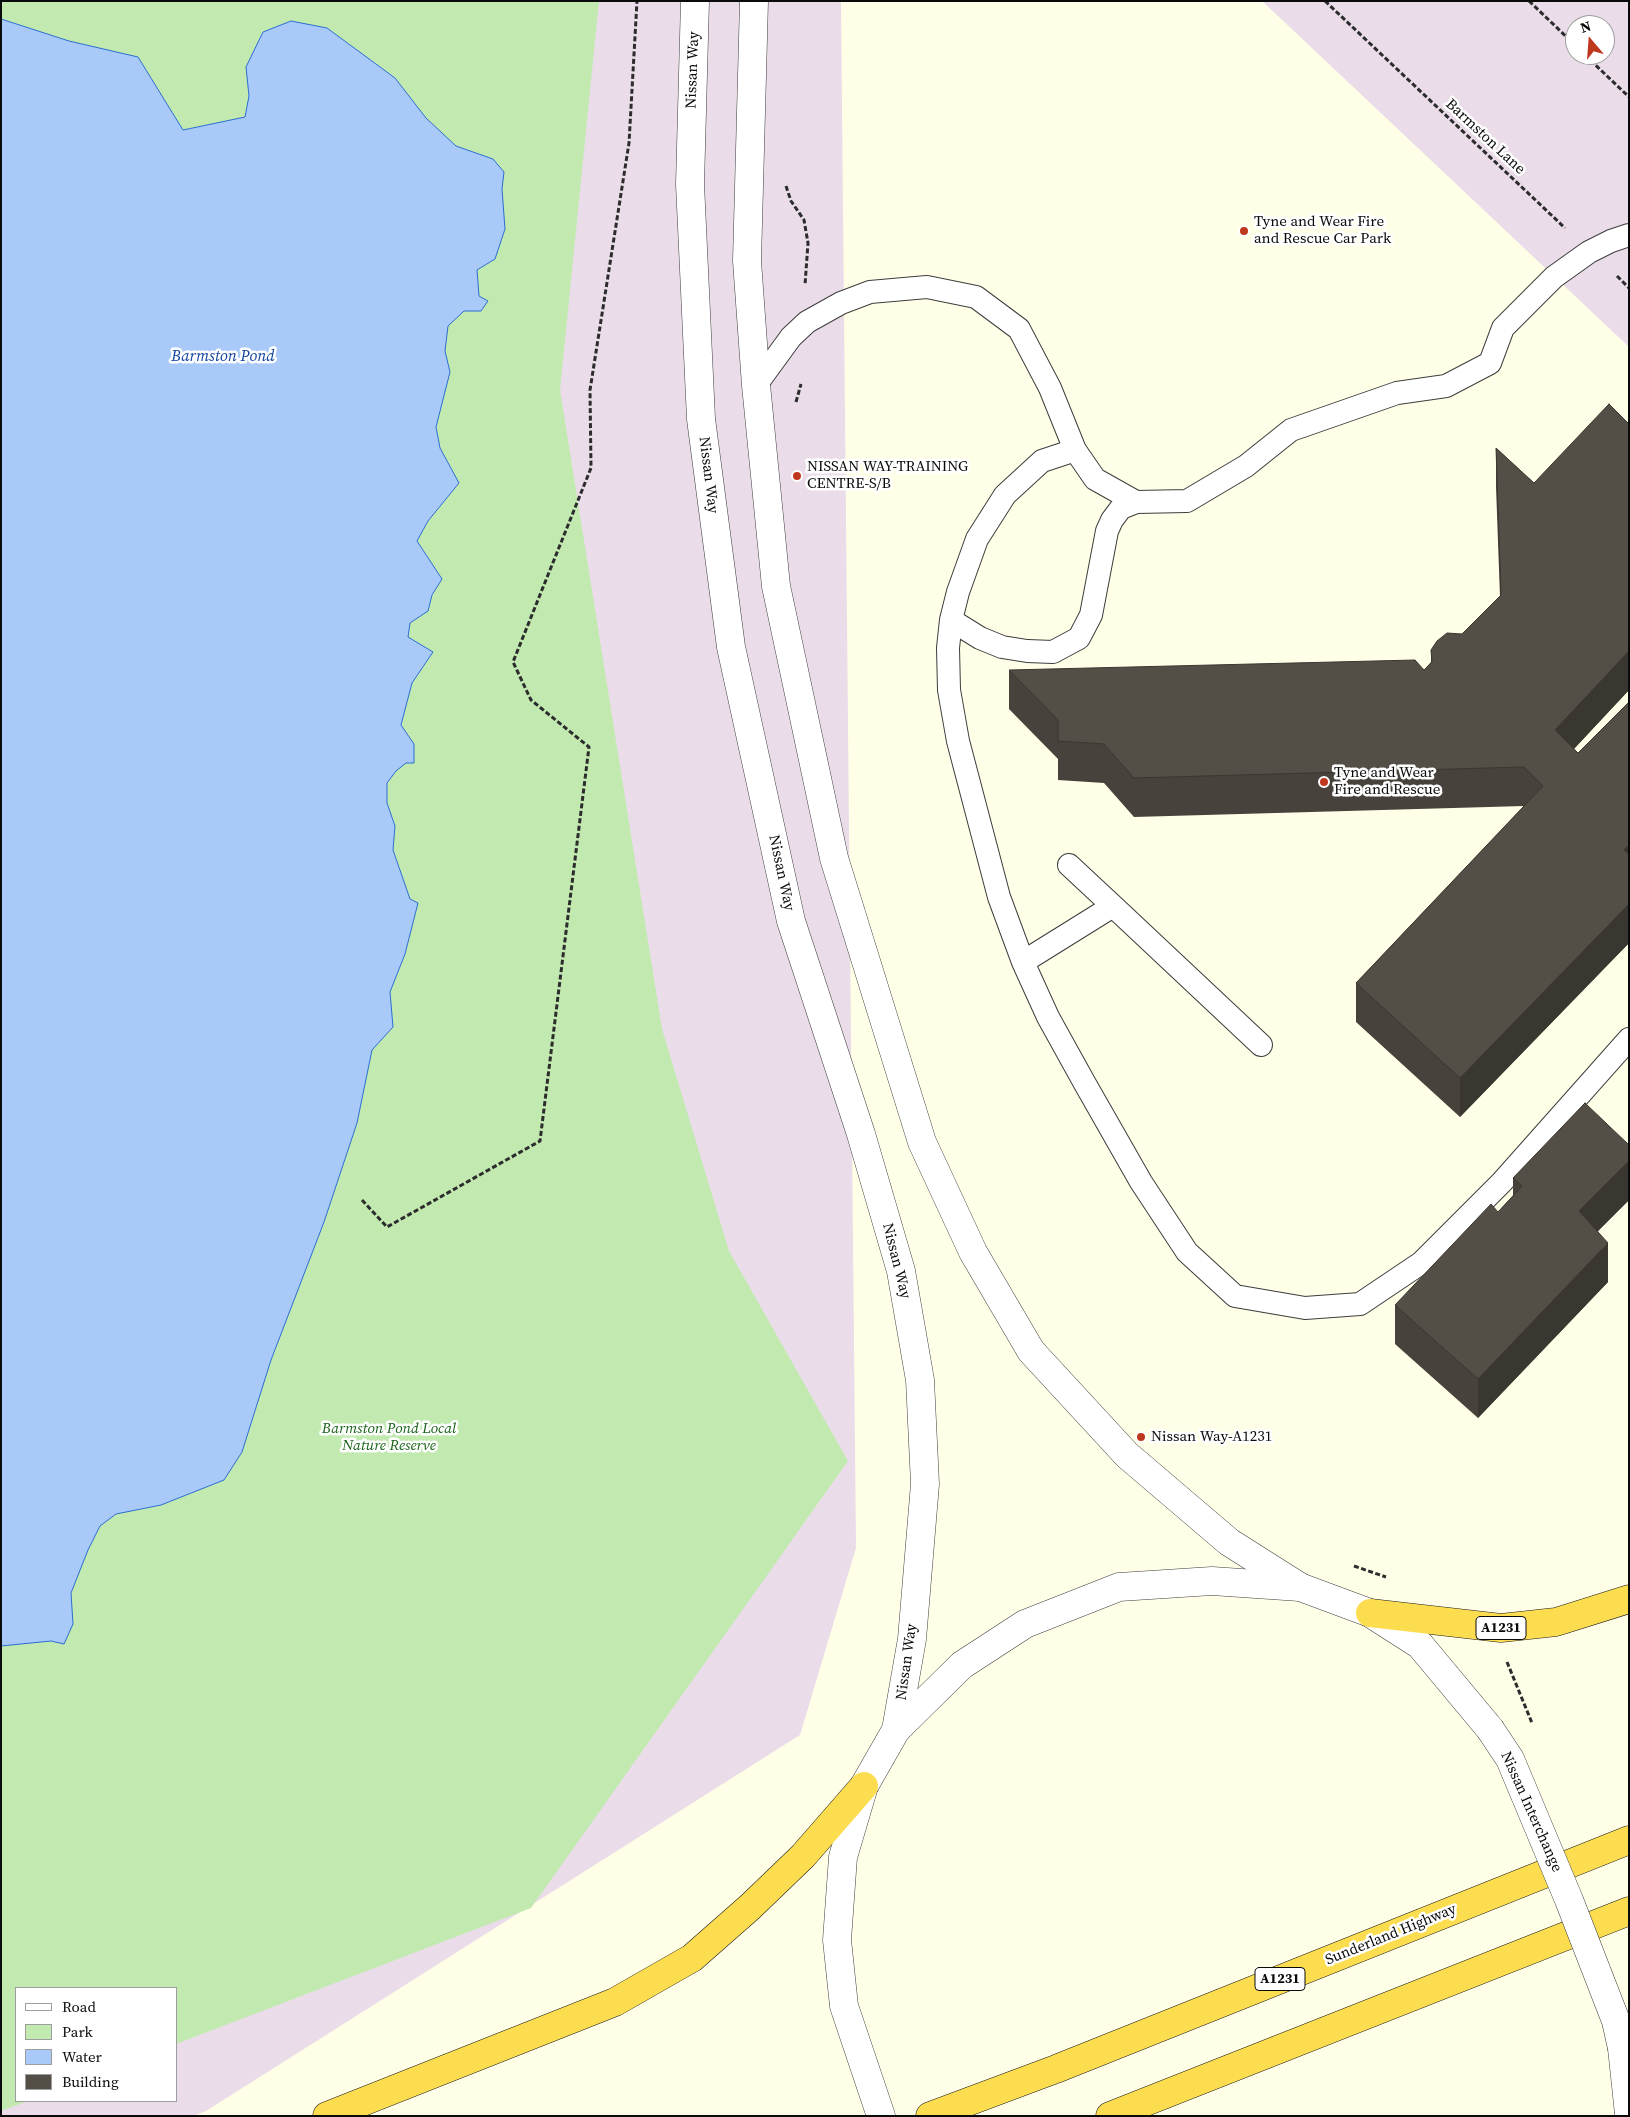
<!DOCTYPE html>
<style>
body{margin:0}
#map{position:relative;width:1630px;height:2117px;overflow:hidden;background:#ffffe7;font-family:"Source Serif 4",serif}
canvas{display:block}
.frame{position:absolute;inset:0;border:2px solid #0a0a0a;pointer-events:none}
.legend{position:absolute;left:15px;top:1987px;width:162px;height:115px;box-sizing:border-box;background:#fff;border:1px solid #9d9d9d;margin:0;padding:6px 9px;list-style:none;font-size:15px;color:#0a0a0a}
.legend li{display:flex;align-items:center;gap:10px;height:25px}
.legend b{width:25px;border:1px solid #9d9d9d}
.north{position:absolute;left:1565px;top:15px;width:50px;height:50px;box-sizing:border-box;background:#fff;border:1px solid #9d9d9d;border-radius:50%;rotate:342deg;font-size:14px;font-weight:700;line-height:20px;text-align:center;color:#0a0a0a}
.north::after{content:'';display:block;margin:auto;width:18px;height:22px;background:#bf381d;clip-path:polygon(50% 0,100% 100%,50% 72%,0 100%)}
</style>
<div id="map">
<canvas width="1630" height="2117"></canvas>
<div class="frame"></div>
<ul class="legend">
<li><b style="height:6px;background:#fff"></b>Road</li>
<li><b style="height:14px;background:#c2eab0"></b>Park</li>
<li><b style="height:14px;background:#a9caf9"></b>Water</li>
<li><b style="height:14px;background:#534e46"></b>Building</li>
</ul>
<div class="north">N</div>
</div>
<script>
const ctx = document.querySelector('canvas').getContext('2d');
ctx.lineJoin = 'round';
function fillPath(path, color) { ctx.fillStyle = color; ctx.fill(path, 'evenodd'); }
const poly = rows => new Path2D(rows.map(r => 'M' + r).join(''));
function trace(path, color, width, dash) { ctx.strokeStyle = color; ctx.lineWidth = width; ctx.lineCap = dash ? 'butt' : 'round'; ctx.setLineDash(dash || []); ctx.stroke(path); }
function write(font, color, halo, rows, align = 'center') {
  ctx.font = font + ' "Source Serif 4",serif'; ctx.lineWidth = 5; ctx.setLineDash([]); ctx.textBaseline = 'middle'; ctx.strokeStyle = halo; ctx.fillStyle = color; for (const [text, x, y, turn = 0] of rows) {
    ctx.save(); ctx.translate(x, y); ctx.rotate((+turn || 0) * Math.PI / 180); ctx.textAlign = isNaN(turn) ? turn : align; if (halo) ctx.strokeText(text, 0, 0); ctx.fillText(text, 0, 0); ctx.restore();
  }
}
const industrial = poly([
 [1,1,841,1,856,1548,800,1735,206,2111,193,2116,1,2116],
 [16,1988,176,1988,176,2101,16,2101],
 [1262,1,1629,1,1629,347],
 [1575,25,1605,25,1605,55,1575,55]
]);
const green = poly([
 [1,1,599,1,560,390,662,1029,729,1251,848,1461,531,1908,176,2044,176,1988,16,1988,16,2101,28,2101,1,2111]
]);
const water = poly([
 [1,19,69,41,138,57,183,130,245,117,249,96,246,67,263,32,291,21,327,28,395,78,426,118,456,146,493,159,504,172,502,189,505,229,495,259,477,270,479,296,488,301,481,311,464,311,448,326,445,351,450,372,436,427,440,448,459,483,428,521,417,541,442,579,432,595,428,611,410,623,408,637,433,652,412,683,401,725,414,744,414,763,406,763,396,771,387,783,387,803,395,826,393,850,410,899,418,903,405,954,390,992,393,1027,372,1050,357,1123,324,1222,271,1360,242,1452,224,1480,161,1505,116,1514,100,1526,88,1550,71,1593,73,1624,64,1644,51,1641,1,1646,1,19]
]);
const path = poly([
 [1325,1,1565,228],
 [1529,1,1575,45],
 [1585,55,1629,97],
 [786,186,791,201,804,220,808,243,805,285],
 [1617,276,1629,288],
 [796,402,801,384],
 [362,1200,387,1227,540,1141,589,747,531,700,513,662,591,468,590,390,629,143,637,1],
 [1354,1566,1386,1577],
 [1507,1662,1532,1723]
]);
const service = poly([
 [756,385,791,337,807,322,841,303,870,292,927,287,976,297,1019,329,1050,388,1075,450,1095,479,1136,502,1187,501,1246,466,1291,430,1397,393,1446,386,1490,363,1503,328,1554,277,1589,252,1611,241,1629,235],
 [1075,450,1042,461,1005,495,977,539,958,592,951,620,948,648,949,690,958,741,999,897,1023,962,1048,1017,1084,1082,1141,1182,1187,1252,1235,1296,1305,1308,1360,1304,1421,1263,1502,1182,1629,1039],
 [951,620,980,638,1002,647,1027,651,1053,652,1079,638,1091,615,1107,531,1112,520,1121,508,1136,502],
 [1069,865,1113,906],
 [1023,962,1113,906,1261,1045]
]);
const minor = poly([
 [695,1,690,184,701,419,731,647,791,921,861,1134,901,1271,920,1380,925,1484,912,1639,896,1730],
 [754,1,747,261,756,385,776,586,834,858,922,1142,973,1252,1031,1351,1127,1455,1229,1542,1300,1587]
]);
const tertiary = poly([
 [1622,2048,1629,2114],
 [881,2116,844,2006,837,1940,843,1857,864,1786,896,1730,962,1665,1025,1624,1119,1587,1212,1581,1300,1587,1370,1613,1420,1645,1490,1729]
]);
const trunk = poly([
 [1370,1613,1501,1628,1556,1622,1629,1599],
 [327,2116,615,2002,692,1958,750,1907,803,1856,864,1786],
 [930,2116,1056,2069,1629,1840],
 [1110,2116,1629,1911]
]);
const tertiaryBridge = poly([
 [1490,1729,1510,1759,1569,1900,1616,2021,1622,2048]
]);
const wall = poly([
 [1629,424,1629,690,1574,749,1578,753,1629,702,1629,943,1460,1117,1356,1022,1356,983,1524,806,1134,817,1104,783,1058,780,1058,759,1009,709,1009,670,1424,670,1431,662,1431,650,1462,634,1500,597,1496,487,1496,448,1534,483],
 [1629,1145,1629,1200,1598,1231,1608,1282,1478,1418,1395,1344,1395,1305,1498,1212,1513,1196,1513,1178]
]);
const shadedWall = poly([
 [1629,651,1629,690,1555,769,1555,730],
 [1629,845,1629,884,1624,850],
 [1629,904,1629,943,1460,1117,1460,1078],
 [1629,1161,1629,1200,1579,1250,1579,1211],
 [1608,1243,1608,1282,1478,1418,1478,1379]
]);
const building = poly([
 [1609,404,1629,424,1629,651,1555,730,1578,753,1629,702,1629,845,1624,850,1629,854,1629,904,1460,1078,1356,983,1543,786,1524,767,1134,778,1104,744,1058,741,1058,720,1009,670,1415,660,1424,670,1432,662,1431,650,1437,641,1447,633,1462,634,1501,595,1496,448,1534,483,1609,404],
 [1585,1103,1629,1145,1629,1161,1579,1211,1608,1243,1478,1379,1395,1305,1491,1204,1498,1212,1522,1186,1513,1178,1585,1103]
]);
const markers = [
 [1244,231,5,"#bf381d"],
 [797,476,5,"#bf381d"],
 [1324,782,5,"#bf381d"],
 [1141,1437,5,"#bf381d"]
];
const shields = [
 [1501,1628,50],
 [1280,1979,50]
];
const shieldNames = [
 ["A1231",1501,1628],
 ["A1231",1280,1979]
];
const streetNames = [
 ["Nissan Way",693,70,-88],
 ["Barmston Lane",1485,137,43],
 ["Nissan Way",708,475,83],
 ["Nissan Way",781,873,78],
 ["Nissan Way",896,1261,76],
 ["Nissan Way",907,1662,-82],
 ["Nissan Interchange",1531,1812,66],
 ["Sunderland Highway",1391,1935,-22]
];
const poiNames = [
 ["Tyne and Wear Fire",1254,222],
 ["and Rescue Car Park",1254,239],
 ["NISSAN WAY-TRAINING",807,467],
 ["CENTRE-S/B",807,484],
 ["Tyne and Wear",1334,773],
 ["Fire and Rescue",1334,790],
 ["Nissan Way-A1231",1151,1437]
];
const parkNames = [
 ["Barmston Pond Local",389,1429],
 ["Nature Reserve",389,1446]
];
const waterNames = [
 ["Barmston Pond",223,357]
];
fillPath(industrial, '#eadde9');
fillPath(green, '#c2eab0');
fillPath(water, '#a9caf9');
trace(water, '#2d6dd3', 1);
trace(service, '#3d3d3d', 24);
trace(minor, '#3d3d3d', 29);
trace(tertiary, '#3d3d3d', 29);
trace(trunk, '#1b1b1b', 29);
trace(path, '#2c2c2c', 3, [5, 2.5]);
trace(service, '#fff', 22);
trace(minor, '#fff', 28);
trace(tertiary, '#fff', 28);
trace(trunk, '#fddd50', 28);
trace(tertiaryBridge, '#3d3d3d', 29, []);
trace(tertiaryBridge, '#fff', 28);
fillPath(wall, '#47433c');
fillPath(shadedWall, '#3a3731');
fillPath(building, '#534e46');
trace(building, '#3a3731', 1);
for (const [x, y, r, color] of markers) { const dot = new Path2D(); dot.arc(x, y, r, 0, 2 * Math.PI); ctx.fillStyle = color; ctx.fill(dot); trace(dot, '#fff', 2); }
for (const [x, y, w] of shields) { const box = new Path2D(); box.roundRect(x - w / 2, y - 11.5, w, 23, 4); ctx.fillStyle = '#fff'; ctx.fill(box); trace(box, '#0a0a0a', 1); }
write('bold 14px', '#0a0a0a', null, shieldNames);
write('15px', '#0a0a0a', '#fff', streetNames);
write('15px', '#0a0a0a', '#fff', poiNames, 'left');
write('italic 15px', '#196319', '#fff', parkNames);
write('italic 16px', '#10429f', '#fff', waterNames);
</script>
